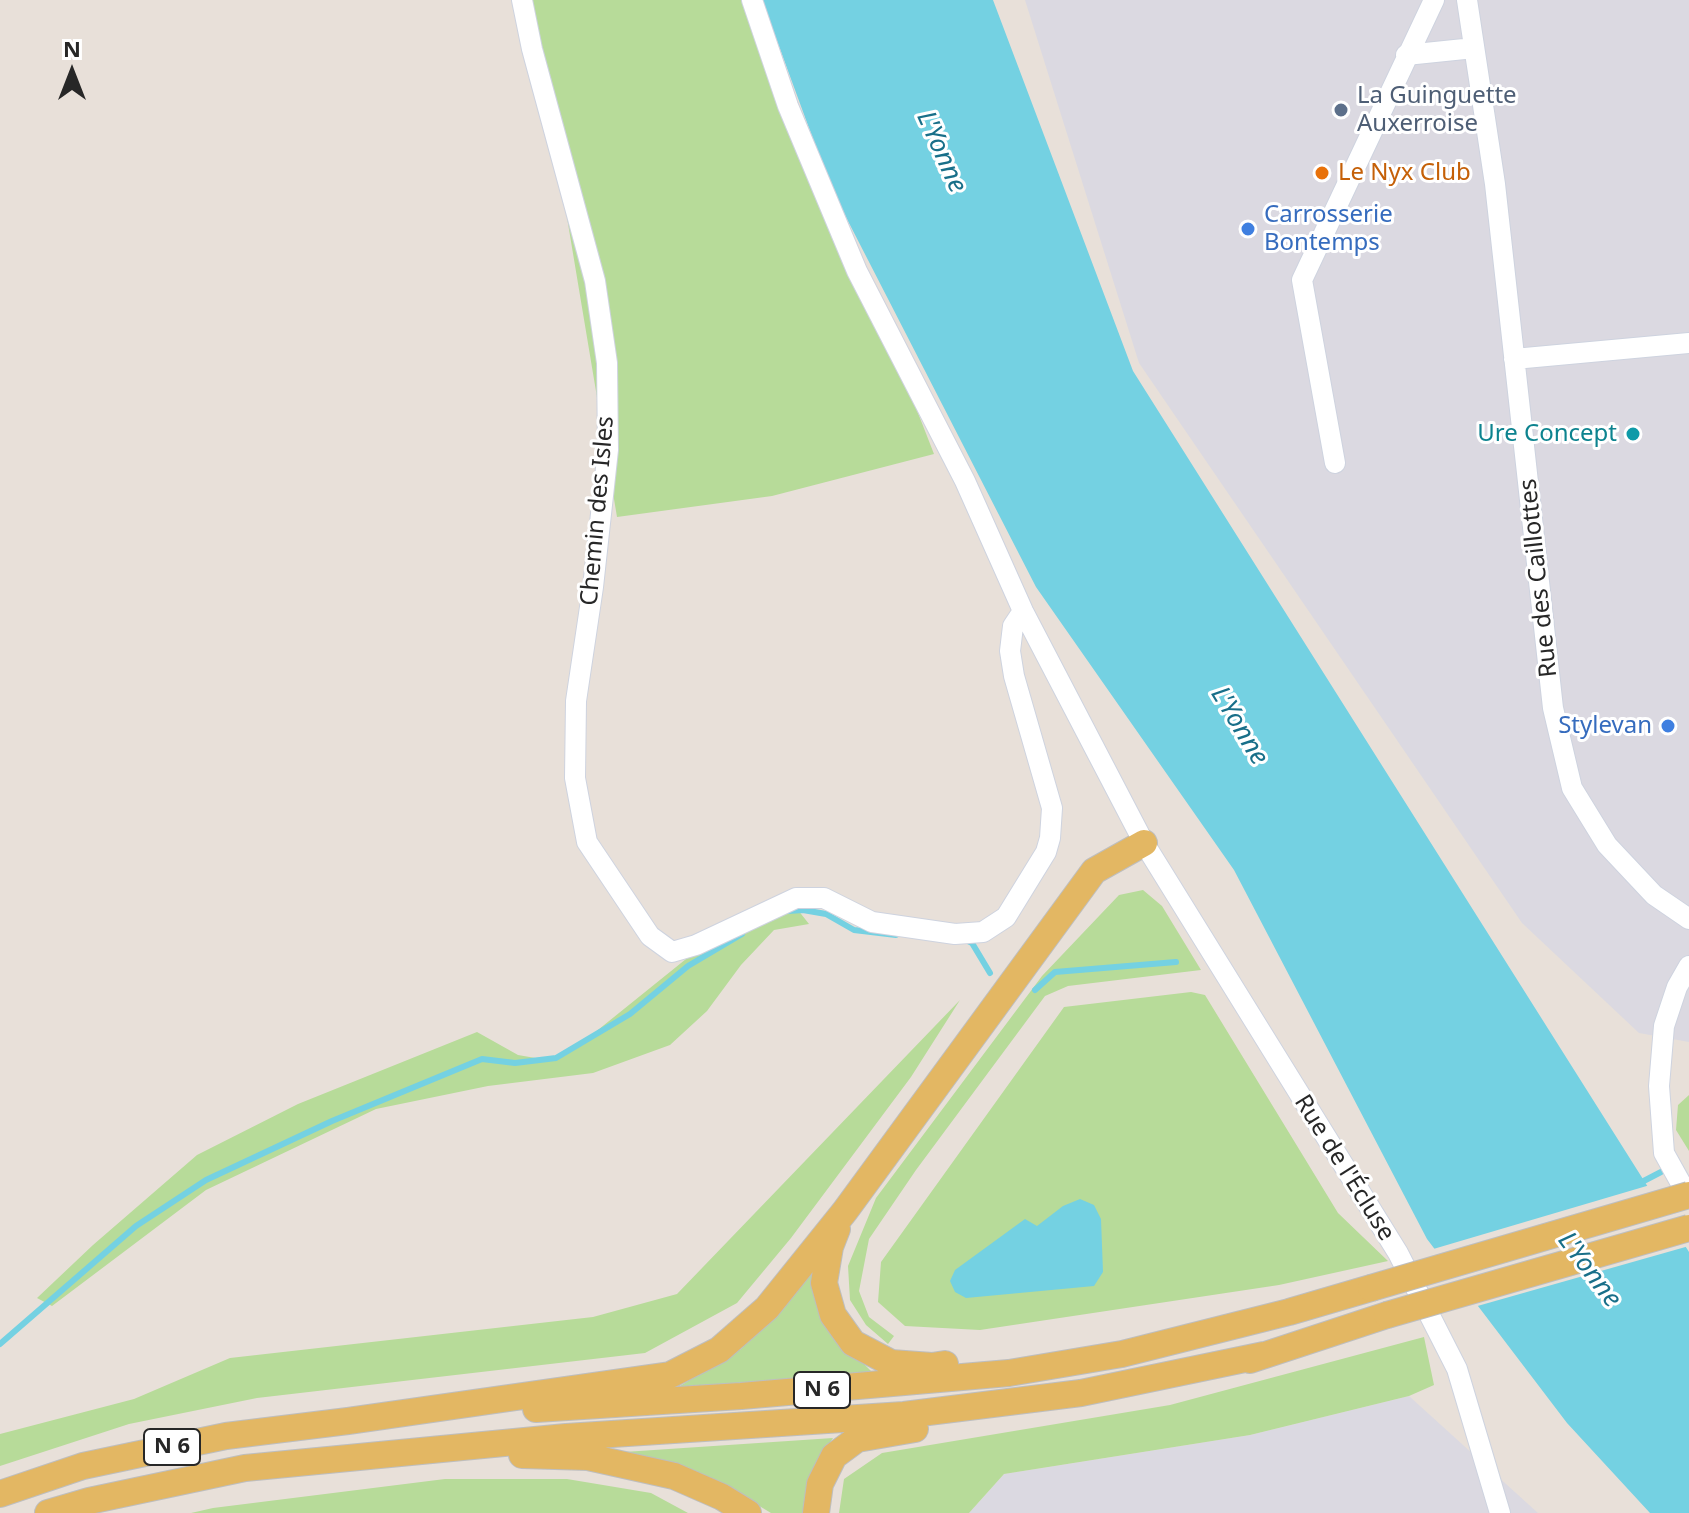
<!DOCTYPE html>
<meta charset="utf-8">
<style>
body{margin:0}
#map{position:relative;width:1689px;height:1513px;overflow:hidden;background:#e8e0d9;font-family:"Noto Sans",sans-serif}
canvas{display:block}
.north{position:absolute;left:32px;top:32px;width:80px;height:80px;-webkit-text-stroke:6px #fff;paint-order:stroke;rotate:0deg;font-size:22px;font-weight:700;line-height:32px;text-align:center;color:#272727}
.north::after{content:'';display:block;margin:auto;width:28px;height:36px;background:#272727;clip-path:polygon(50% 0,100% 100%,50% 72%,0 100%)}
</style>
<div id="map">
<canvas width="1689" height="1513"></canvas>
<div class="north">N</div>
</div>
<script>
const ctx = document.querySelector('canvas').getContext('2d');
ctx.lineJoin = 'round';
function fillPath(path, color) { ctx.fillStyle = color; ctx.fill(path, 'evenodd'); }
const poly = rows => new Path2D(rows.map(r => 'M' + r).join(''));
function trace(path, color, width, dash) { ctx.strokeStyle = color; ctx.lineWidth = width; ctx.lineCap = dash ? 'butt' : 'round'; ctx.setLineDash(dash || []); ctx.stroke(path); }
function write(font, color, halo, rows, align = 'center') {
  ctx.font = font + ' "Noto Sans",sans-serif'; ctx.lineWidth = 6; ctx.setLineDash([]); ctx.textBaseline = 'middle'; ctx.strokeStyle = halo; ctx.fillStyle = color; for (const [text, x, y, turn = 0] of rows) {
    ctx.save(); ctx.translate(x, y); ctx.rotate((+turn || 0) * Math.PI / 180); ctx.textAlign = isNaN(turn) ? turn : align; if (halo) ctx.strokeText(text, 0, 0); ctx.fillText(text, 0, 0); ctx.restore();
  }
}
const industrial = poly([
 [1025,0,1689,0,1689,1042,1639,1033,1522,923,1139,363],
 [1409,1396,1538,1513,969,1513,1004,1474,1250,1435]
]);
const green = poly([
 [525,0,757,0,934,454,772,496,617,517,539,50],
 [1143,890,1162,906,1201,970,1068,986,1045,996,916,1170,869,1239,859,1291,869,1317,894,1336,888,1344,866,1325,850,1300,848,1266,876,1198,1042,976,1119,895],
 [794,905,809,924,774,930,741,965,707,1011,670,1045,593,1073,488,1086,376,1109,206,1190,52,1306,37,1298,93,1245,197,1155,298,1104,477,1032,518,1055,547,1060,578,1046,686,959],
 [1191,992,1205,995,1338,1213,1388,1261,1279,1285,980,1330,905,1326,878,1302,881,1262,1064,1007],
 [960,1000,911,1077,791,1238,737,1303,645,1353,257,1398,129,1424,0,1466,0,1434,134,1399,230,1358,593,1317,677,1294],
 [1689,1095,1689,1151,1676,1130,1678,1105],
 [821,1257,854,1354,873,1373,675,1389,741,1349,782,1306],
 [1424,1337,1434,1385,1409,1396,1250,1435,1004,1474,969,1513,839,1513,844,1479,882,1453,1170,1405],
 [833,1438,812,1470,809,1485,811,1513,771,1513,741,1495,609,1453],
 [445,1479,567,1479,651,1493,688,1513,191,1513,213,1508]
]);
const water = poly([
 [762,0,993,0,1133,371,1689,1252,1689,1513,1650,1513,1567,1423,1427,1239,1234,870,1036,587,831,188],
 [1080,1199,1094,1205,1101,1219,1103,1272,1094,1286,966,1298,955,1292,950,1281,955,1270,1025,1219,1037,1226,1063,1206]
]);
const pier = poly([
 [1650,1185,1689,1246,1474,1307,1430,1250]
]);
const stream = poly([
 [788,911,803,910,826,914,854,930,896,935],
 [966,940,972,943,990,973],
 [1035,990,1055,972,1176,962],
 [1636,1185,1661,1172],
 [0,1344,136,1226,206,1180,332,1121,482,1059,515,1063,556,1058,630,1014,688,966,742,934]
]);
const minor = poly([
 [522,0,532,49,595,281,607,363,608,450,593,587,576,701,575,778,587,842,650,936,672,952,696,945,796,898,824,898,872,922,955,934,983,932,1006,917,1046,852,1050,838,1052,808,1014,676,1010,651,1013,626,1023,611],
 [752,0,788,106,857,271,965,481,1023,611,1144,843,1398,1253,1457,1369,1500,1513],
 [1467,0,1495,184,1553,708,1572,788,1607,845,1654,895,1689,919],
 [1406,55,1474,48],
 [1514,359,1689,343],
 [1335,463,1302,280,1434,0],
 [1689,966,1677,987,1664,1026,1659,1086,1664,1153,1689,1198]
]);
const major = poly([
 [837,1229,830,1247,824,1283,833,1315,853,1343,891,1363,932,1366,945,1364],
 [1250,1360,1387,1315],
 [536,1409,741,1396,1009,1373,1122,1354,1289,1312,1371,1288],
 [522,1455,588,1457,674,1476,722,1497,748,1513],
 [0,1494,83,1466,226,1436,348,1421,670,1375,719,1350,767,1308,845,1211,1094,871,1144,843],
 [48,1513,89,1501,245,1468,566,1437,904,1415,1081,1393,1264,1355],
 [816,1513,820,1484,834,1456,857,1439,915,1429]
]);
const majorBridge = poly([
 [1371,1288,1689,1195],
 [1387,1315,1689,1228]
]);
const markers = [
 [1341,110,8,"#5c6f8a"],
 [1322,173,8,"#e8710a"],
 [1248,229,8,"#3f7fe0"],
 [1633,434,8,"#0f9aa8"],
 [1668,726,8,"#3f7fe0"]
];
const shields = [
 [822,1390,56],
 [172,1447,56]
];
const shieldNames = [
 ["N 6",822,1390],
 ["N 6",172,1447]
];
const serviceNames = [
 ["La Guinguette",1357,96],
 ["Auxerroise",1357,124]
];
const foodNames = [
 ["Le Nyx Club",1338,173]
];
const shopNames = [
 ["Carrosserie",1264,215],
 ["Bontemps",1264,243],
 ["Stylevan",1652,726,"right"]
];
const cultureNames = [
 ["Ure Concept",1617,434]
];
const streetNames = [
 ["Chemin des Isles",598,511,-85],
 ["Rue des Caillottes",1539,578,-96],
 ["Rue de l'Écluse",1344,1168,58]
];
const waterNames = [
 ["L'Yonne",941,152,66],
 ["L'Yonne",1239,726,59],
 ["L'Yonne",1589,1270,53]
];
fillPath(industrial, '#dbd9e1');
fillPath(green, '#b7db99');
fillPath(water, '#74d1e2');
fillPath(pier, '#e8e0d9');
trace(stream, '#74d1e2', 6);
trace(minor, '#ced3df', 22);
trace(major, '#bebebe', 28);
trace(minor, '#fff', 20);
trace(major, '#e3b763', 26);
trace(majorBridge, '#bebebe', 28, []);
trace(majorBridge, '#e3b763', 26);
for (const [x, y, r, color] of markers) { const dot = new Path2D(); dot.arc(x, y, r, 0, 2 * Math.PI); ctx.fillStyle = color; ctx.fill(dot); trace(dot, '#fff', 3); }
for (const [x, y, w] of shields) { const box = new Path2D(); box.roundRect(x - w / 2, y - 18, w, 36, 6); ctx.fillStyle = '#fff'; ctx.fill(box); trace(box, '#272727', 2); }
write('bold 22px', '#272727', null, shieldNames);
write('24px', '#4e5e75', '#fff', serviceNames, 'left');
write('24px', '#c56008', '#fff', foodNames, 'left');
write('24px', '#366cbe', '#fff', shopNames, 'left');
write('24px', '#0d838f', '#fff', cultureNames, 'right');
write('24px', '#272727', '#fff', streetNames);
write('italic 26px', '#186f89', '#fff', waterNames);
</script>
